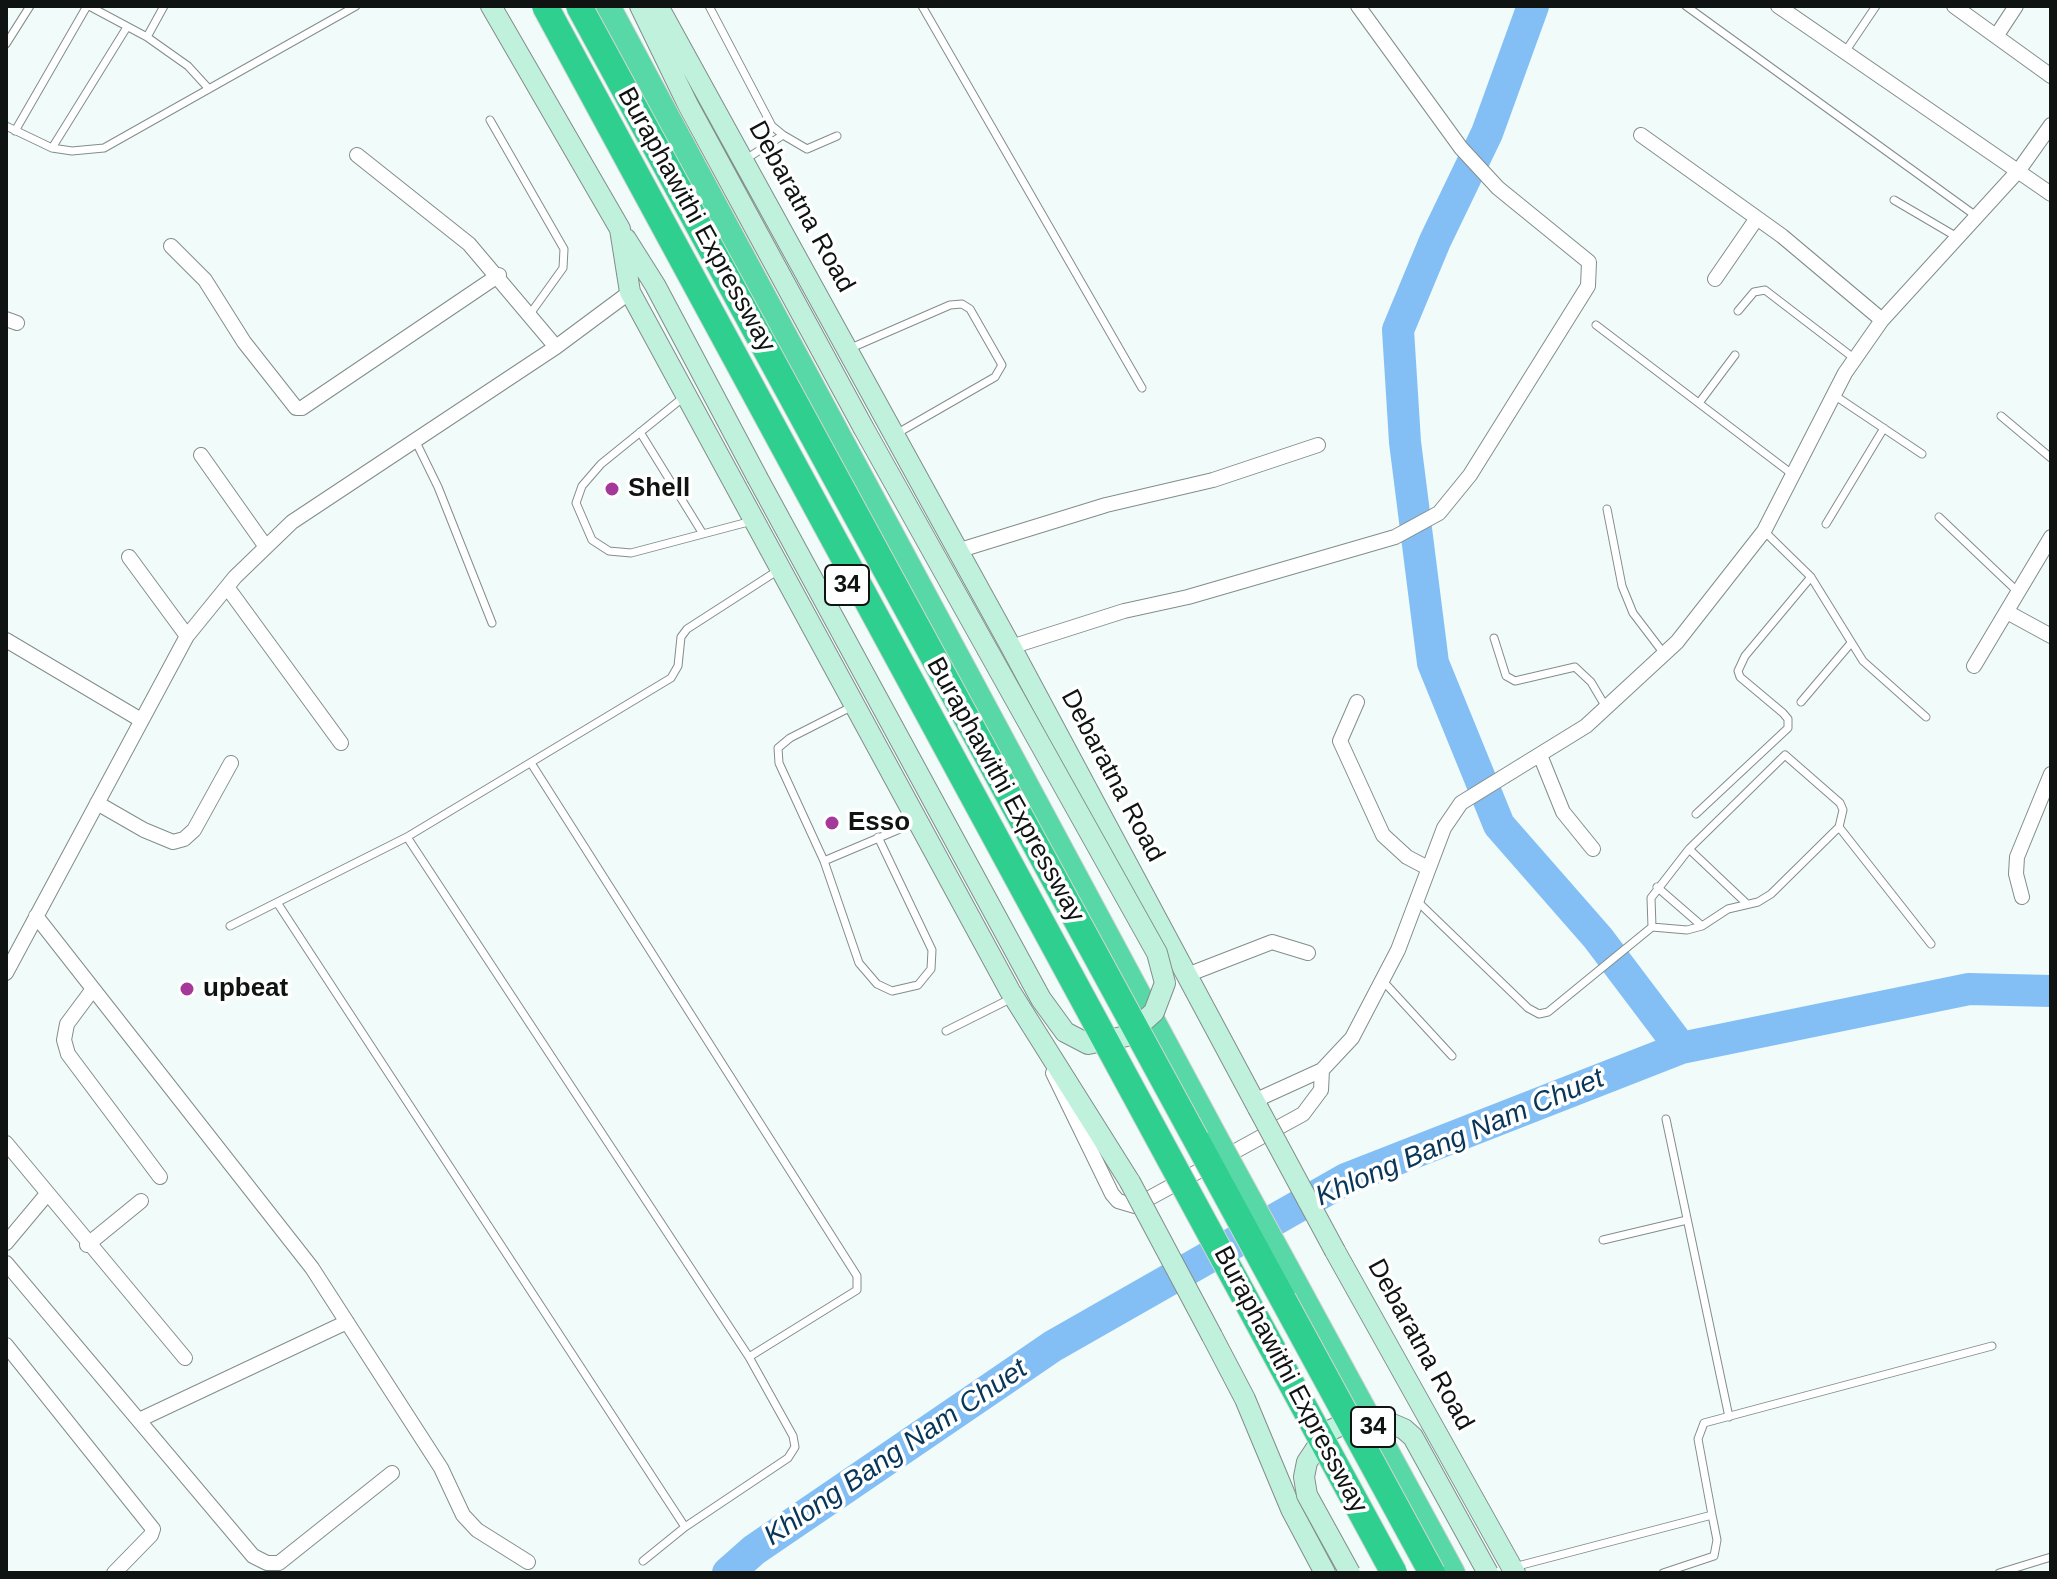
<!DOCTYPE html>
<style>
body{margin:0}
#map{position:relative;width:2057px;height:1579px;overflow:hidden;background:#f0fbfa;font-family:Helvetica,sans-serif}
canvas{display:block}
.frame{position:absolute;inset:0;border:8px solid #0f1312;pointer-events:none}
</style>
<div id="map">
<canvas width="2057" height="1579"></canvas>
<div class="frame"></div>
</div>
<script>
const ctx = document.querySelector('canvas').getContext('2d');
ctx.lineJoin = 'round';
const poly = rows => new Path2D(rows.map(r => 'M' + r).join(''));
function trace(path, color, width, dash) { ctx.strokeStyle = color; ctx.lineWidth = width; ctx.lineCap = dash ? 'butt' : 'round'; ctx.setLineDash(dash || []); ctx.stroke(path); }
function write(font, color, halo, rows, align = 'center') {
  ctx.font = font + ' Helvetica,sans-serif'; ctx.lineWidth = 7; ctx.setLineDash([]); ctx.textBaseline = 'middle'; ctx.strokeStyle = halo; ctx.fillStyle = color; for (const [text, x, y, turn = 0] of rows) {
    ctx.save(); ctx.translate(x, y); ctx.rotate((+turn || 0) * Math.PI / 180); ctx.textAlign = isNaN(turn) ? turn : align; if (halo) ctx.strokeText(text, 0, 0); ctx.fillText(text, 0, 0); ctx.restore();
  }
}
const river = poly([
 [1533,6,1487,133,1435,241,1398,330,1405,442,1433,663,1499,825,1598,938,1681,1048],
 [728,1573,754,1550,1053,1346,1346,1179,1681,1048,1969,989,2051,991]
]);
const service = poly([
 [89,6,147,37,164,6],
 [709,6,772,126,783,135,746,159],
 [922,6,1142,388],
 [1686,6,1976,216],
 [147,37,188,66,209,89],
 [6,44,30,6],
 [1845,52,1876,6],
 [490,120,564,249,563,268,530,314],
 [6,126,52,148,72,151,104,148,356,6],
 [15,131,87,6],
 [783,135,807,149,837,136],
 [52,148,127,27],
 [1894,200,1957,237],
 [1738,311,1754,292,1765,290,1855,359],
 [1596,325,1792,474],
 [851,348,950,305,962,304,970,309,1002,365,995,377,896,434],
 [1834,395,1922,454],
 [685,396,601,464,582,486,576,503,592,540,609,551,631,553,752,521],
 [1699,403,1735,355],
 [2001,416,2051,458],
 [640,432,703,534],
 [415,440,438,487,492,623],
 [1607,509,1622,586,1633,613,1665,655],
 [1939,517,2018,592],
 [1826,524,1884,428],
 [1764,531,1811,577,1863,661,1926,717],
 [1494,638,1506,676,1515,681,1575,667,1591,682,1607,709],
 [1801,702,1851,643],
 [853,706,790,738,778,748,779,763,824,861,859,963,877,984,892,991,918,985,931,969,932,950,878,837],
 [531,763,857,1276,857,1290,749,1357],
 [1696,814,1788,728,1788,719,1783,713,1740,677,1738,671,1745,656,1811,577],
 [1839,827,1931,944],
 [407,837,749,1357,793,1436,795,1447,788,1458,685,1527,643,1561],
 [824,861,914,823],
 [1657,887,1702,926],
 [1417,901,1528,1008,1539,1014,1548,1012,1652,927,1687,930,1702,926,1728,909,1758,902,1771,894,1839,827,1843,810,1840,803,1785,755,1689,849],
 [278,904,685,1527],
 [230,926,407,837,671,678,678,666,681,637,687,629,777,571],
 [1652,927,1651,898,1689,849,1745,902],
 [1383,981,1452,1056],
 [946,1031,1012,998],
 [1666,1119,1729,1417],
 [1603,1240,1687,1220],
 [1514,1567,1712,1515,1698,1439,1704,1423,1992,1346],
 [1663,1573,1714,1556,1717,1540,1712,1515],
 [1999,1573,2051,1557]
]);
const minor = poly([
 [1778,6,2051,194],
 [1954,6,2051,76],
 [1997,35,2016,6],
 [1641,135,1782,236,1882,320],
 [357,155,469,244,556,347],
 [171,246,205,280,244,342,296,408,302,408,499,275],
 [1715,279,1757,218],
 [6,319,17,323],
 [201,455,266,547],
 [957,551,1106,505,1213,480,1318,445],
 [129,557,187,636],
 [227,587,341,743],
 [2007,612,2051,636],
 [6,640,141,720],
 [1011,647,1124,611,1188,597,1395,537,1439,513,1470,475,1588,286,1589,262,1498,188,1461,148,1358,6],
 [1974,666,2051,537],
 [1357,702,1340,741,1383,835,1407,857,1426,867],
 [1540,755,1563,812,1593,849],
 [97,803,144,830,173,842,184,839,194,830,231,763],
 [2022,897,2016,874,2017,857,2051,774],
 [36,916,312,1268,441,1468,463,1515,477,1530,528,1562],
 [6,973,187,636,235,577,292,522,556,347,630,292],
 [1187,975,1272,942,1308,953],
 [93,989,67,1024,64,1040,68,1054,160,1177],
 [1053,1073,1112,1194,1118,1201,1135,1206,1303,1114,1321,1090,1322,1070],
 [1254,1101,1322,1070,1352,1038,1398,950,1444,828,1461,803,1586,726,1677,642,1764,531,1845,373,1882,320,2019,170,2051,125],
 [6,1143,185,1358],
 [6,1243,47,1194],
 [87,1245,141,1201],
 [6,1263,253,1556,267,1563,279,1563,392,1473],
 [6,1345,153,1529,151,1535,114,1573],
 [139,1420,347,1322]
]);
const secondary = poly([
 [491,6,620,229,630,292,1010,991,1130,1182],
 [640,6,688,105,863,427],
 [658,6,1011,647,1258,1108],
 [626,239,655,285,757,477],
 [1335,1251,1515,1573],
 [1212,1336,1245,1399,1291,1509,1325,1573]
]);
const trunk = poly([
 [608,6,1217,1140],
 [1294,1281,1453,1573]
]);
const secondaryBridge = poly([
 [757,477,1041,999,1065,1032,1088,1044,1127,1036,1154,1012,1165,983,1157,953,863,427],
 [1258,1108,1335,1251],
 [1130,1182,1212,1336],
 [1350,1573,1307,1495,1304,1477,1307,1462,1327,1432,1352,1420,1383,1420,1404,1429,1413,1437,1488,1573]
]);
const trunkBridge = poly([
 [1217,1140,1294,1281]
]);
const motorwayBridge = poly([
 [545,6,1394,1573],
 [579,6,1432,1573]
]);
const markers = [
 [612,489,8,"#a43999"],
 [832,823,8,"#a43999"],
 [187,989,8,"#a43999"]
];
const shields = [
 [847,585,44],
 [1373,1427,44]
];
const shieldNames = [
 ["34",847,585],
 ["34",1373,1427]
];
const streetNames = [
 ["Debaratna Road",801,207,61],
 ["Buraphawithi Expressway",696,220,61],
 ["Debaratna Road",1112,776,62],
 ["Buraphawithi Expressway",1005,790,61],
 ["Debaratna Road",1420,1345,61],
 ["Buraphawithi Expressway",1290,1380,62]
];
const poiNames = [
 ["Shell",628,489],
 ["Esso",848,823],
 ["upbeat",203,989]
];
const waterNames = [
 ["Khlong Bang Nam Chuet",1460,1138,-23],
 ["Khlong Bang Nam Chuet",896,1453,-34]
];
trace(river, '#83bff5', 32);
trace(service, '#838d8c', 9);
trace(minor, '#838d8c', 16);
trace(secondary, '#838d8c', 22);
trace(trunk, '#d4d5d4', 26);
trace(service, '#fff', 7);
trace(minor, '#fff', 14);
trace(secondary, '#c0f1dd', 20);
trace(trunk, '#58d8a6', 24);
trace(secondaryBridge, '#838d8c', 22, []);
trace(trunkBridge, '#d4d5d4', 26, []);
trace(motorwayBridge, '#d4d5d4', 28, []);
trace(secondaryBridge, '#c0f1dd', 20);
trace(trunkBridge, '#58d8a6', 24);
trace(motorwayBridge, '#2ecf8f', 26);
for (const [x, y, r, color] of markers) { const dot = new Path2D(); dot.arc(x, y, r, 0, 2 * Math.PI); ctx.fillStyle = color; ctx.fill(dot); trace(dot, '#fff', 3); }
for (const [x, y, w] of shields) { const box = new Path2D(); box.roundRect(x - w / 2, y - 20, w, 40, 6); ctx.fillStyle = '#fff'; ctx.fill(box); trace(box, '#0f1312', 2); }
write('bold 24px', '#0f1312', null, shieldNames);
write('26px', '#0f1312', '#fff', streetNames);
write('bold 26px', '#0f1312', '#fff', poiNames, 'left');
write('italic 28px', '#083659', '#fff', waterNames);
</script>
